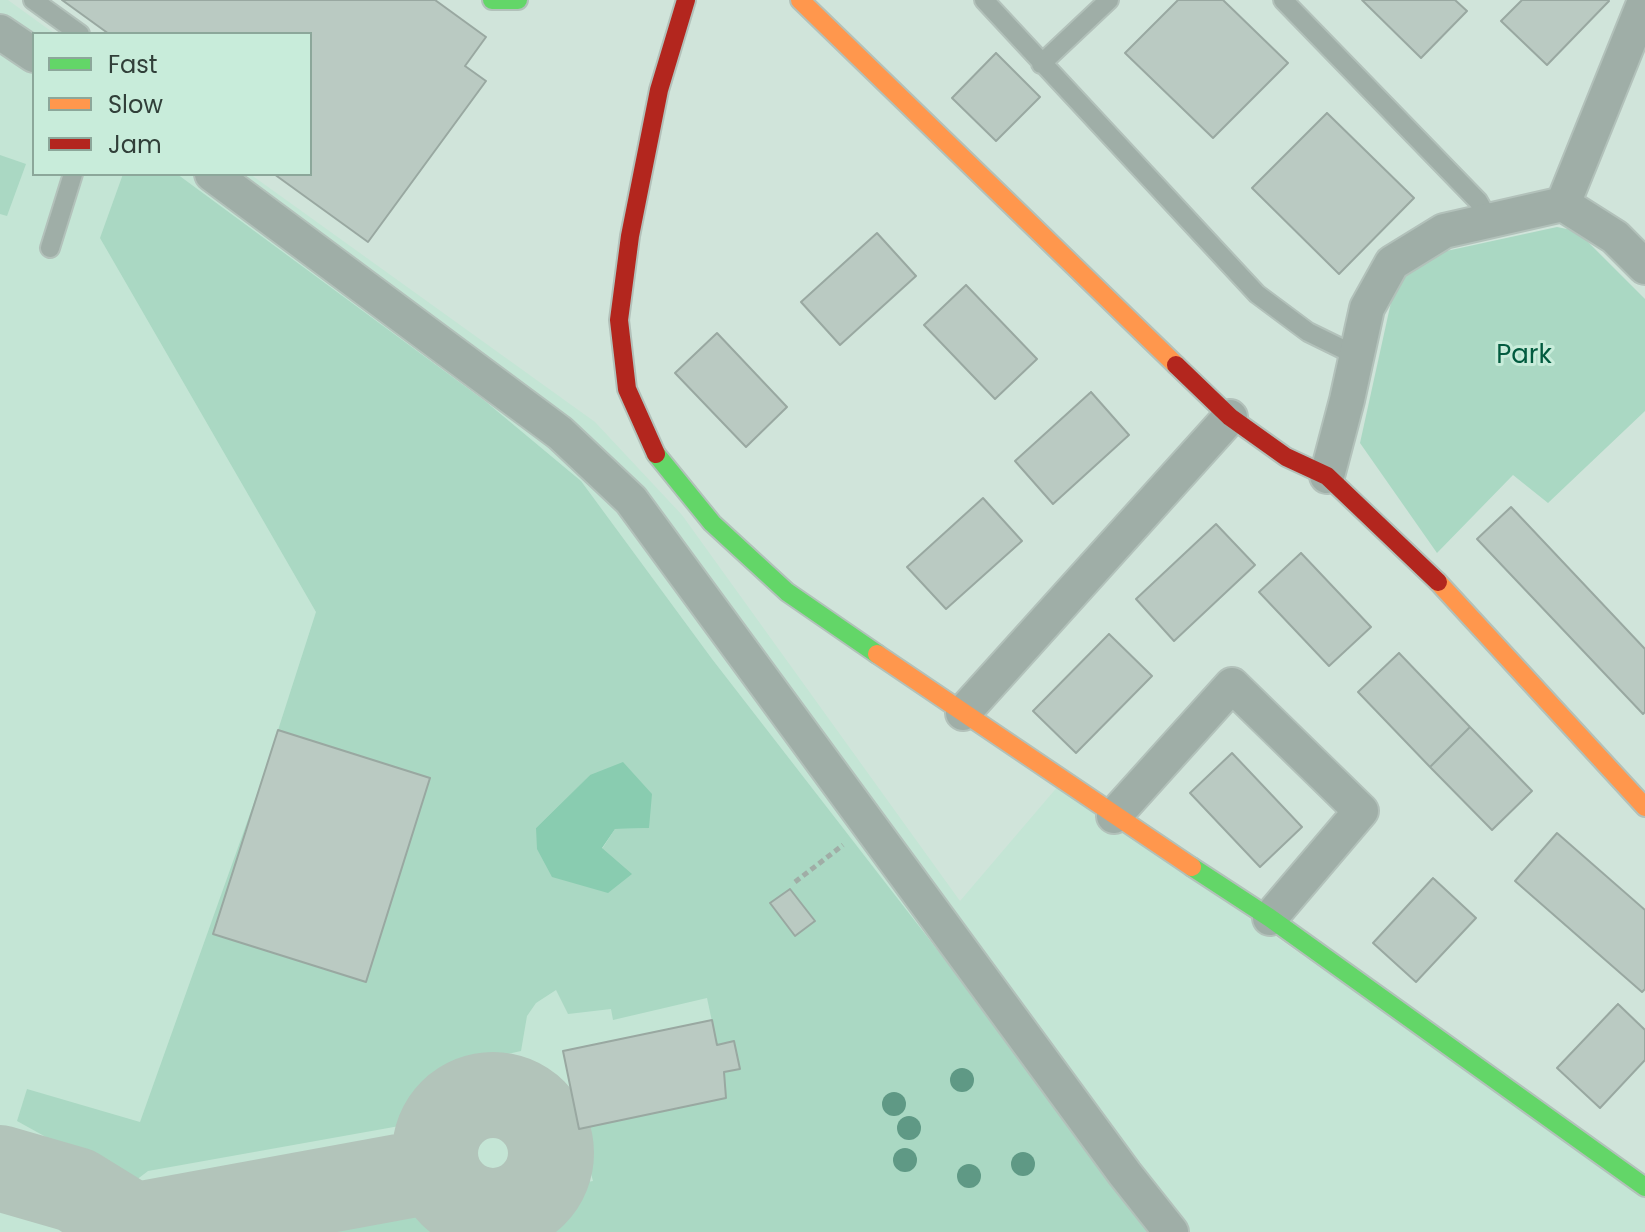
<!DOCTYPE html>
<style>
body{margin:0}
#map{position:relative;width:1645px;height:1232px;overflow:hidden;background:#d0e4da;font-family:Poppins,sans-serif}
canvas{display:block}
.legend{position:absolute;left:32px;top:32px;width:280px;height:144px;box-sizing:border-box;background:#c8ecda;border:2px solid #8ca79a;margin:0;padding:10px 14px;list-style:none;font-size:24px;color:#313f39}
.legend li{display:flex;align-items:center;gap:16px;height:40px}
.legend b{width:40px;border:2px solid #8ca79a}
</style>
<div id="map">
<canvas width="1645" height="1232"></canvas>
<ul class="legend">
<li><b style="height:10px;background:#63d668"></b>Fast</li>
<li><b style="height:10px;background:#ff974d"></b>Slow</li>
<li><b style="height:10px;background:#b3261e"></b>Jam</li>
</ul>
</div>
<script>
const ctx = document.querySelector('canvas').getContext('2d');
ctx.lineJoin = 'round';
function fillPath(path, color) { ctx.fillStyle = color; ctx.fill(path, 'evenodd'); }
const poly = rows => new Path2D(rows.map(r => 'M' + r).join(''));
function trace(path, color, width, dash) { ctx.strokeStyle = color; ctx.lineWidth = width; ctx.lineCap = dash ? 'butt' : 'round'; ctx.setLineDash(dash || []); ctx.stroke(path); }
function write(font, color, halo, rows, align = 'center') {
  ctx.font = font + ' Poppins,sans-serif'; ctx.lineWidth = 6; ctx.setLineDash([]); ctx.textBaseline = 'middle'; ctx.strokeStyle = halo; ctx.fillStyle = color; for (const [text, x, y, turn = 0] of rows) {
    ctx.save(); ctx.translate(x, y); ctx.rotate((+turn || 0) * Math.PI / 180); ctx.textAlign = isNaN(turn) ? turn : align; if (halo) ctx.strokeText(text, 0, 0); ctx.fillText(text, 0, 0); ctx.restore();
  }
}
const built = poly([
 [0,0,8,0,55,34,34,34,34,174,250,174,595,422,682,515,960,901,1059,785,1645,1195,1645,1232,0,1232]
]);
const green = poly([
 [0,155,26,164,7,216,0,214],
 [123,174,177,174,485,401,581,481,712,659,1156,1232,497,1232,530,1220,570,1185,593,1181,579,1129,726,1098,724,1072,734,1042,717,1045,707,998,613,1020,611,1009,568,1014,556,990,536,1003,527,1016,521,1051,472,1062,425,1084,413,1105,405,1125,148,1171,131,1184,17,1121,27,1089,140,1122,261,783,316,612,100,238],
 [590,775,649,828,615,829,602,849,536,828],
 [1557,227,1577,231,1645,299,1645,411,1548,503,1513,475,1437,553,1360,443,1395,284,1437,253],
 [421,1208,453,1230,478,1232,315,1232]
]);
const forest = poly([
 [623,762,652,794,649,828,615,829,602,848,632,874,608,893,552,877,537,849,536,828,590,775]
]);
const taxiway = poly([
 '435 1153a58 58 0 1 1 116 0a58 58 0 1 1-116 0Z',
 [0,1168,76,1190,144,1232],
 [137,1225,437,1170]
]);
const building = poly([
 [62,0,435,0,486,37,465,66,486,81,368,242,274,174,310,174,310,34,109,34,62,0],
 [1178,0,1223,0,1288,63,1213,138,1125,53,1178,0],
 [1362,0,1455,0,1467,11,1421,58,1362,0],
 [1522,0,1608,0,1609,1,1547,65,1501,21,1522,0],
 [996,53,1040,97,996,141,952,98,996,53],
 [1327,113,1414,198,1339,274,1252,188,1327,113],
 [877,233,916,276,840,345,801,302,877,233],
 [966,285,1037,359,995,399,924,325,966,285],
 [717,333,787,407,746,447,675,373,717,333],
 [1091,392,1129,435,1053,504,1015,461,1091,392],
 [983,498,1022,541,946,609,907,567,983,498],
 [1511,507,1645,649,1645,712,1643,714,1477,539,1511,507],
 [1216,524,1255,565,1174,641,1136,599,1216,524],
 [1301,553,1371,627,1329,666,1259,592,1301,553],
 [1109,634,1152,676,1076,753,1033,711,1109,634],
 [1399,653,1470,727,1430,767,1358,692,1399,653],
 [1470,727,1532,791,1492,830,1430,767,1470,727],
 [278,730,430,778,366,982,213,934,278,730],
 [1232,753,1302,827,1260,867,1190,793,1232,753],
 [1557,833,1645,910,1645,989,1642,992,1515,881,1557,833],
 [1433,878,1476,918,1416,982,1373,943,1433,878],
 [790,889,815,921,795,936,770,903,790,889],
 [1618,1004,1645,1030,1645,1060,1600,1108,1557,1068,1618,1004],
 [712,1020,717,1045,734,1041,740,1069,724,1072,726,1098,579,1129,563,1051,712,1020]
]);
const path = poly([
 [795,882,843,845]
]);
const lane = poly([
 [33,0,80,34],
 [984,0,1257,294,1308,332,1357,356],
 [1283,0,1478,201,1489,220],
 [1041,64,1109,0],
 [50,248,73,174]
]);
const street = poly([
 [0,32,34,55],
 [212,174,560,433,631,500,1125,1174,1171,1232],
 [1563,204,1645,1],
 [1327,476,1347,400,1367,308,1392,263,1444,231,1563,204,1615,237,1645,267],
 [963,713,1230,417],
 [1114,816,1232,685,1361,811,1270,918]
]);
const fast = poly([
 [492,0,518,0],
 [656,454,712,523,787,592,877,654],
 [1192,867,1270,918,1645,1187]
]);
const slow = poly([
 [800,0,1176,365],
 [1438,582,1645,807],
 [877,654,1192,867]
]);
const jam = poly([
 [1176,365,1230,417,1286,457,1327,476,1438,582],
 [656,454,627,389,619,320,630,236,659,90,686,0]
]);
const trees = [
 [962,1080],
 [894,1104],
 [909,1128],
 [905,1160],
 [1023,1164],
 [969,1176]
];
const parkNames = [
 ["Park",1524,356]
];
fillPath(built, '#c4e5d5');
fillPath(green, '#aad8c3');
fillPath(forest, '#89ccb0');
trace(taxiway, '#b2c4ba', 86);
fillPath(building, '#bacac2');
trace(building, '#99a8a1', 2);
trace(lane, '#b2c1ba', 22);
trace(street, '#b2c1ba', 38);
trace(fast, '#b2c1ba', 22);
trace(slow, '#b2c1ba', 22);
trace(jam, '#b2c1ba', 22);
trace(path, '#a0ada6', 5, [6, 4]);
trace(lane, '#9faea7', 18);
trace(street, '#9faea7', 34);
trace(fast, '#63d668', 18);
trace(slow, '#ff974d', 18);
trace(jam, '#b3261e', 18);
ctx.fillStyle = '#5f9985';
for (const [x, y] of trees) { ctx.beginPath(); ctx.arc(x, y, 12, 0, 2 * Math.PI); ctx.fill(); }
write('26px', '#025b3f', '#c8ecda', parkNames);
</script>
